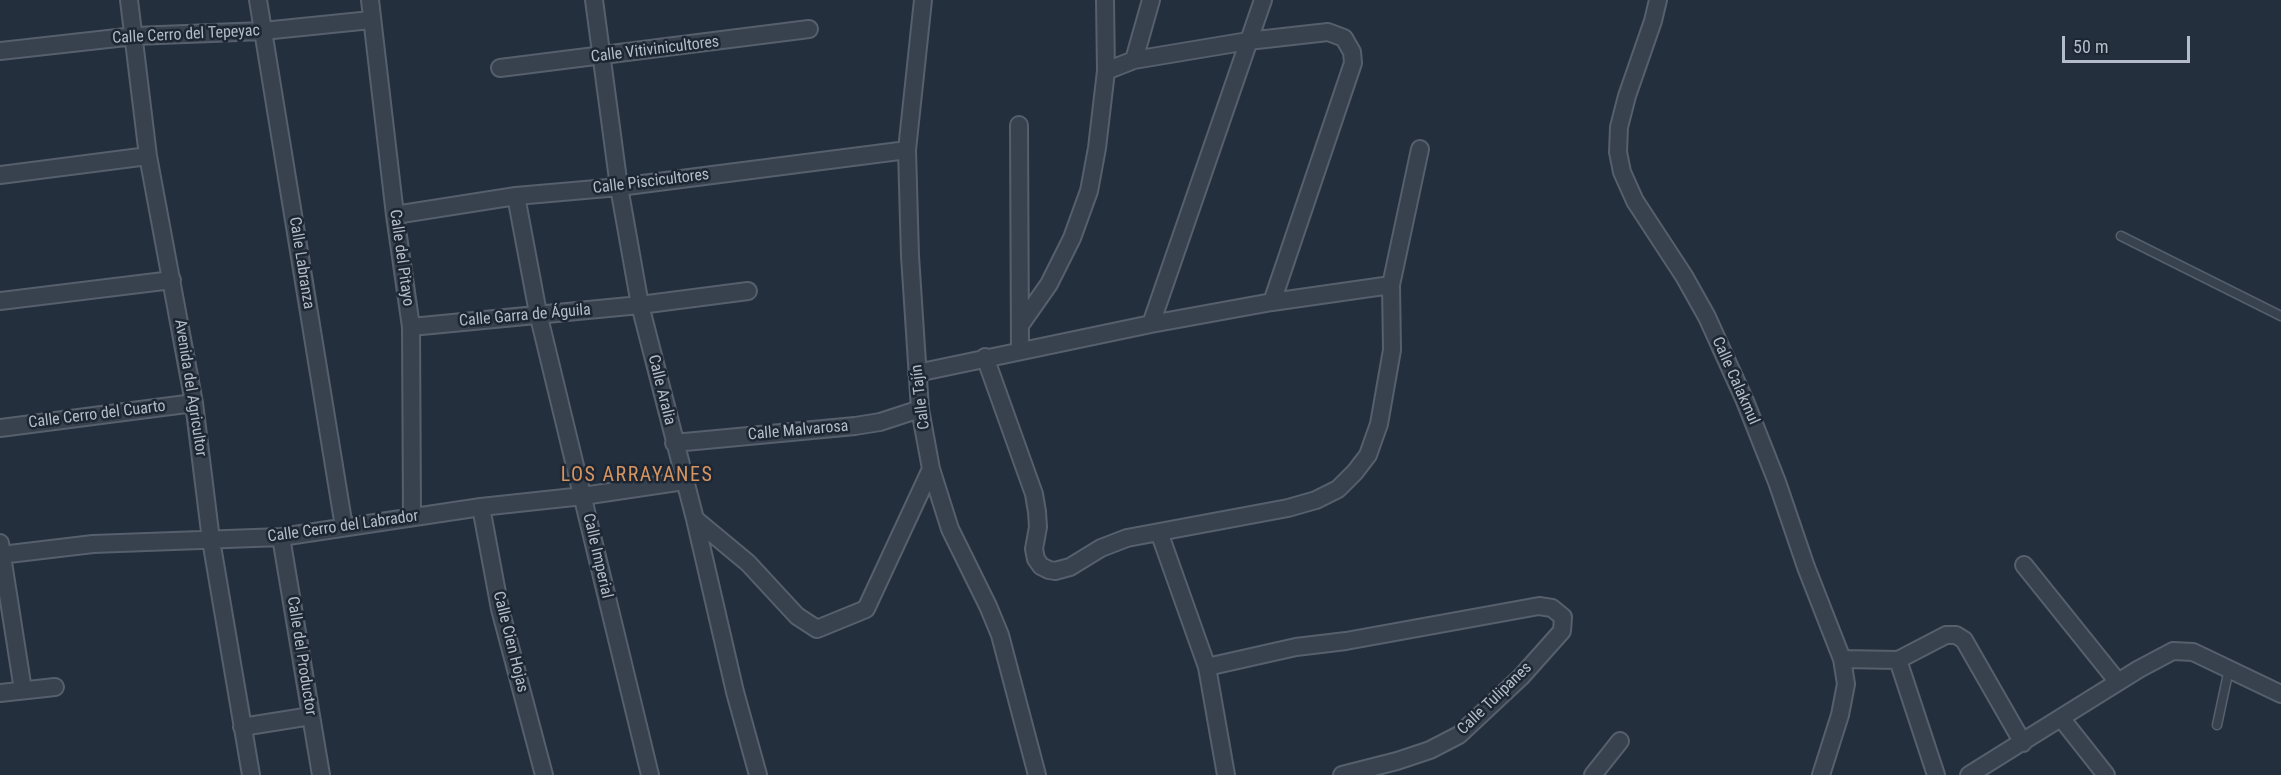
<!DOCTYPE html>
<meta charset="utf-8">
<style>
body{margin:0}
#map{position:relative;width:2281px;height:775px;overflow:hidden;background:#242f3e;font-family:"Roboto Condensed",sans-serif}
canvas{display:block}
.scale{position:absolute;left:2062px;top:36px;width:128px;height:27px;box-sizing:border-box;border:3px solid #b4bcc9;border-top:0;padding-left:8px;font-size:18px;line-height:21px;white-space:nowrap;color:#b4bcc9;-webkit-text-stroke:4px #1d2633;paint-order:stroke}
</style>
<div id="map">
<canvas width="2281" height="775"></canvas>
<div class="scale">50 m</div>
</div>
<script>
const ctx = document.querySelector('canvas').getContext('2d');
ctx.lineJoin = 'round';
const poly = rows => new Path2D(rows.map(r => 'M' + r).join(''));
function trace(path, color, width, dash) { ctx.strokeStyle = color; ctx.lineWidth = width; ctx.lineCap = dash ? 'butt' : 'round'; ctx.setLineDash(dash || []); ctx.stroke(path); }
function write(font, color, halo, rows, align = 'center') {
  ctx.font = font + ' "Roboto Condensed",sans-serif'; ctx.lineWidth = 5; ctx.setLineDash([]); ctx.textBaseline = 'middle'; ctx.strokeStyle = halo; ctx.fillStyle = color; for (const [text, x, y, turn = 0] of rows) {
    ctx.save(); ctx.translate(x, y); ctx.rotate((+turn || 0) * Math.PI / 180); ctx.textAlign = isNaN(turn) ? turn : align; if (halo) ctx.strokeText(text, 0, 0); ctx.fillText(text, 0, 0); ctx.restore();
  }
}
const service = poly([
 [2121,236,2281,316],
 [2217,725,2229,669]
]);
const minor = poly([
 [129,0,148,156,194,403,211,540,251,775],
 [258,0,344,527],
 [370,0,395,215,411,327,412,517],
 [594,0,619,187,640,305,695,519,735,692,758,775],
 [923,0,907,150,910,256,920,409,931,469,950,529,988,606,1000,635,1037,775],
 [1658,0,1653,21,1627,96,1619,127,1618,152,1622,172,1635,201,1684,276,1707,317,1745,401,1777,482,1806,567,1842,659,1846,684,1840,715,1821,775],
 [0,51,135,36,263,31,371,20],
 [1134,60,1151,0],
 [500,68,809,29],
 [1106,71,1134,60,1248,41,1328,32,1344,38,1352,52,1353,63,1272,302],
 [1019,125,1020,350],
 [0,175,148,156],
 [516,196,538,313,650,775],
 [395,215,516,196,619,187,907,150],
 [0,301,172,280],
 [1021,324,1049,284,1072,238,1089,191,1097,148,1106,71,1105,0],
 [1151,324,1263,0],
 [411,327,640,305,748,291],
 [985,357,1034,494,1037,512,1038,527,1034,549,1036,559,1041,566,1049,570,1055,571,1070,567,1101,548,1127,538,1288,508,1316,500,1338,489,1355,472,1368,455,1379,424,1392,350,1391,285,1420,149],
 [917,373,1151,324,1272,302,1391,285],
 [0,428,194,403],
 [674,443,855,426,880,422,920,409],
 [481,507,500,609,544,775],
 [695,519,748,563,797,616,817,629,866,609,931,469],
 [1159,532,1207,667,1226,775],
 [281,537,321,775],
 [0,543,23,690],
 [0,555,93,544,281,537,481,507,583,496,684,481],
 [2024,565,2118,682],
 [1842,659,1898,660,1946,635,1956,635,1964,640,2023,743],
 [1898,660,1936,775],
 [1207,667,1296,647,1346,641,1539,606,1552,608,1563,617,1562,631,1521,677,1459,735,1430,750,1397,761,1342,775],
 [0,693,55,687],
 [2061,718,2106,775],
 [242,727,311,716],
 [1593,775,1620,741],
 [1969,775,2139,669,2173,651,2193,652,2281,694]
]);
const streetNames = [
 ["Calle Cerro del Tepeyac",186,35,-3],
 ["Calle Vitivinicultores",655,50,-7],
 ["Calle Piscicultores",651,182,-7],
 ["Calle del Pitayo",401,258,82],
 ["Calle Labranza",301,263,81],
 ["Calle Garra de Águila",525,316,-5],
 ["Calle Calakmul",1735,381,66],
 ["Avenida del Agricultor",190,388,81],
 ["Calle Aralia",661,390,76],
 ["Calle Tajín",921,397,-97],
 ["Calle Cerro del Cuarto",97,415,-7],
 ["Calle Malvarosa",798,431,-5],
 ["Calle Cerro del Labrador",343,527,-8],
 ["Calle Imperial",597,556,77],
 ["Calle Cien Hojas",510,642,76],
 ["Calle del Productor",301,656,81],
 ["Calle Tulipanes",1495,699,-44]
];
const quarterNames = [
 ["LOS ARRAYANES",637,476]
];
trace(service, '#565f6c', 11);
trace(minor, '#565f6c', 20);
trace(service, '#38414e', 8);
trace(minor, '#38414e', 16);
write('16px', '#b4bcc9', '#1d2633', streetNames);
ctx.letterSpacing = '1.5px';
write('20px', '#d59563', '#1d2633', quarterNames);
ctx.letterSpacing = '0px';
</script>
